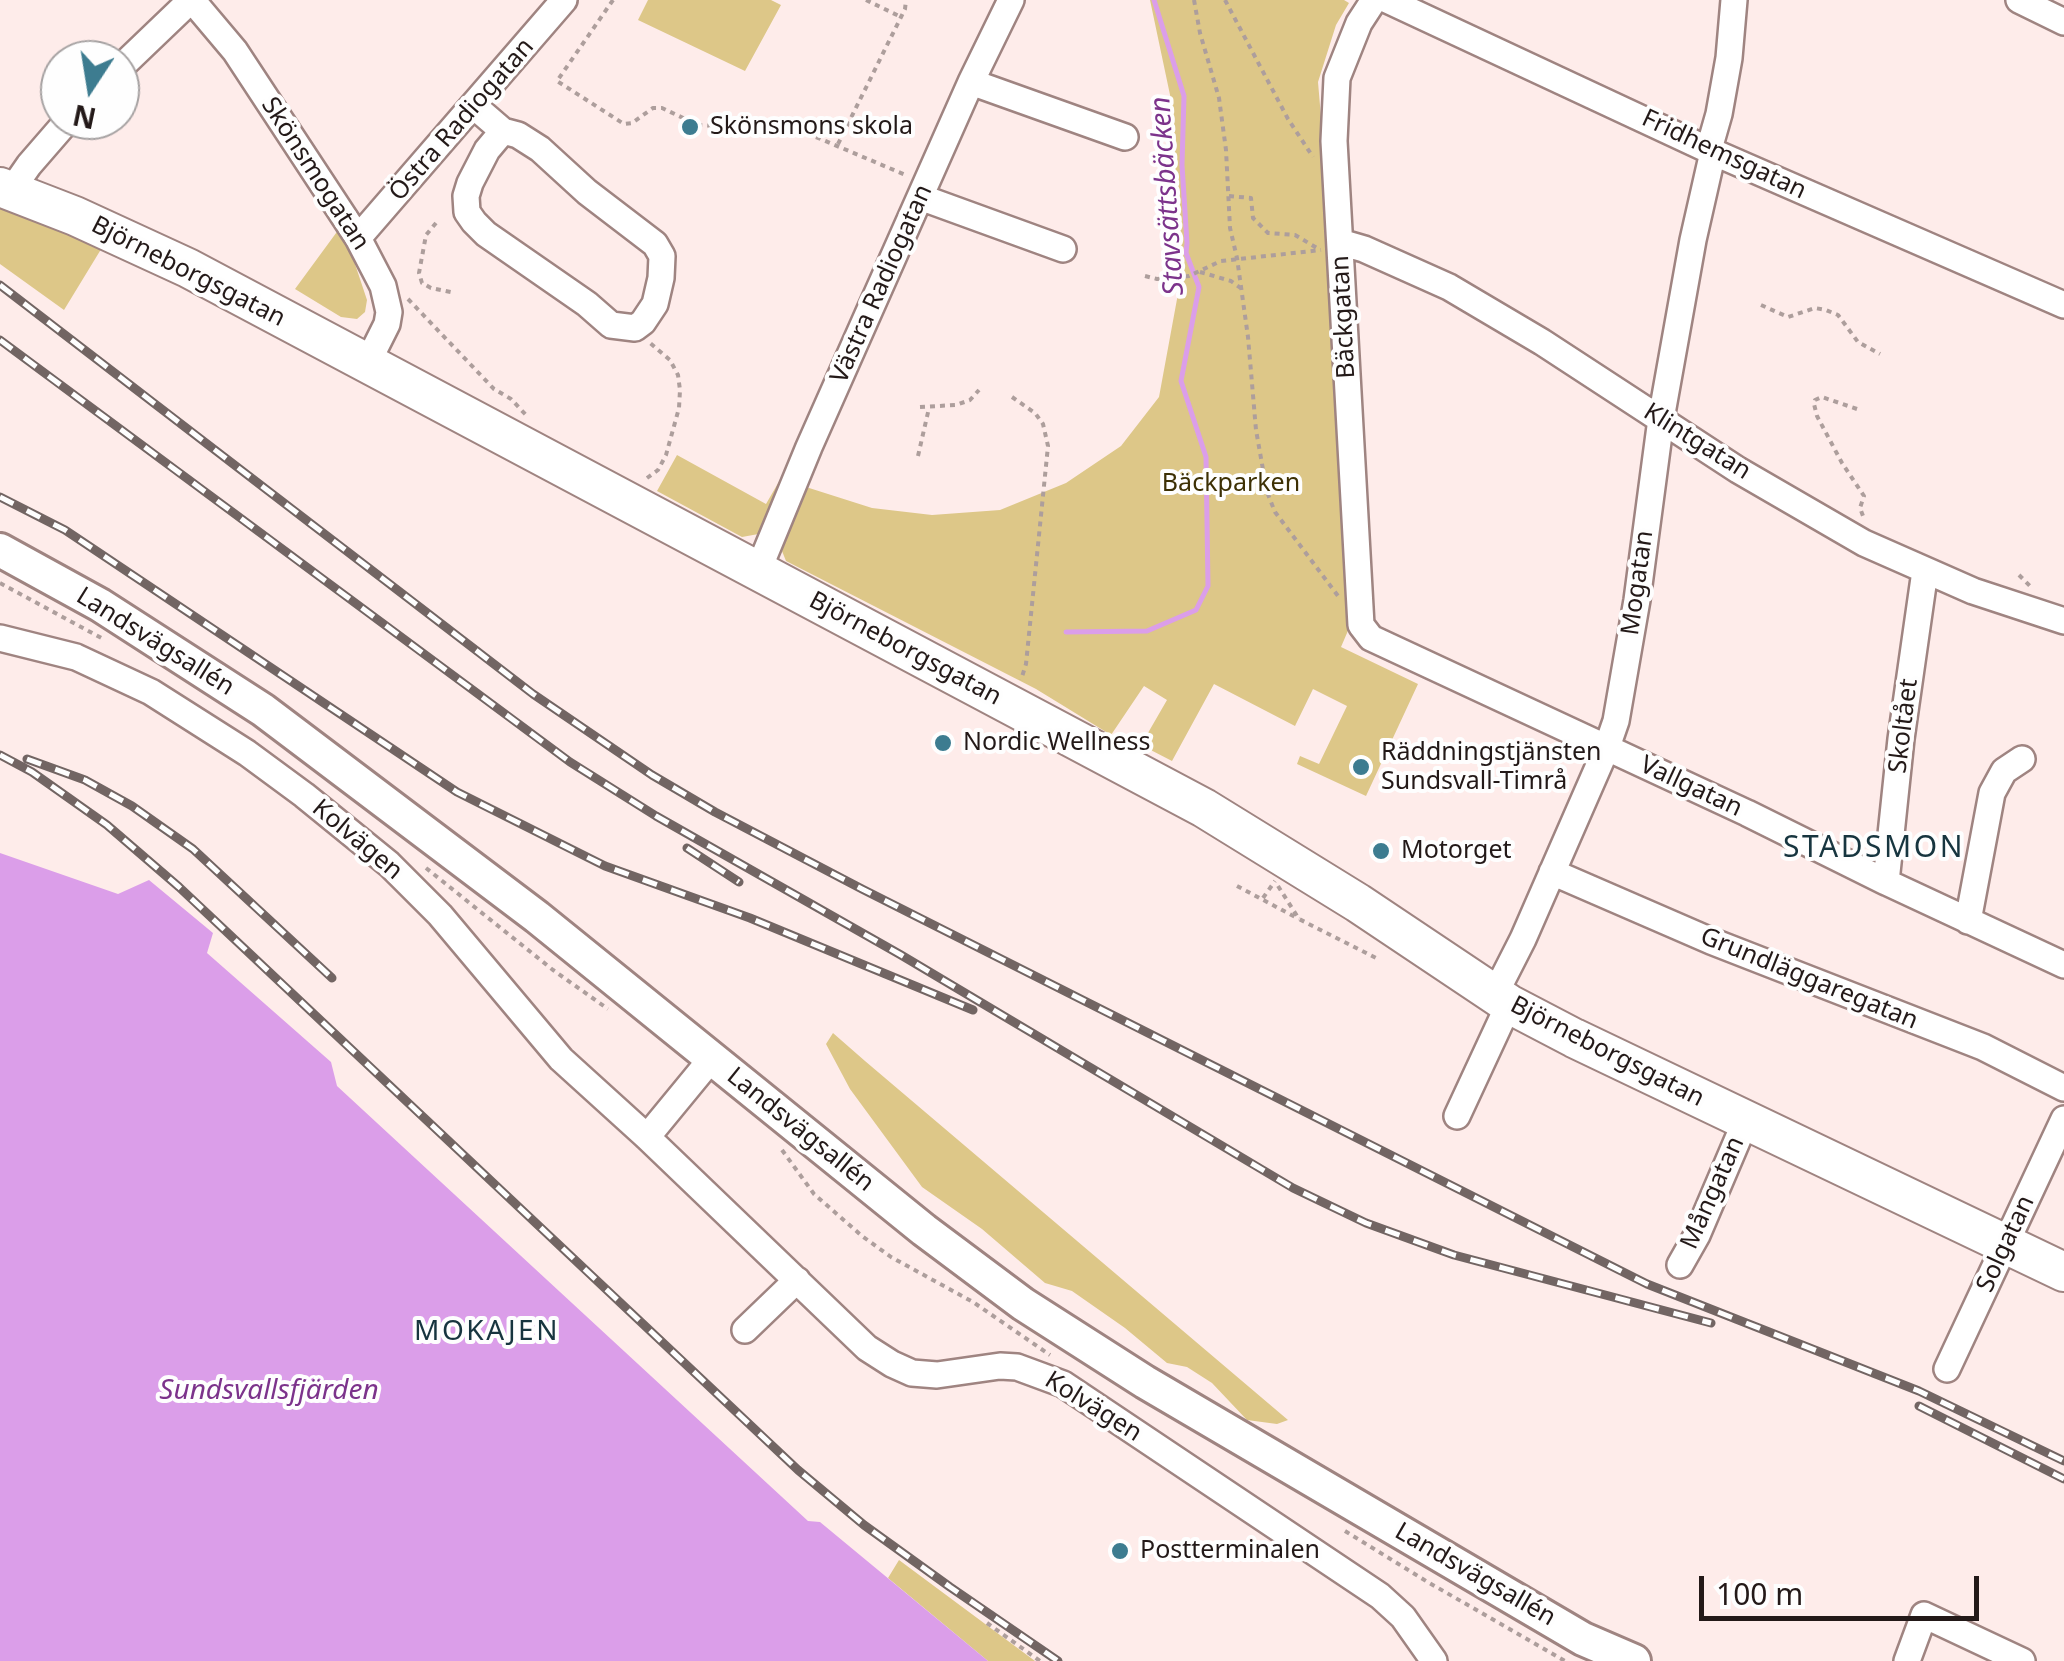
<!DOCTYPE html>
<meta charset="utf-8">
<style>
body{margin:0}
#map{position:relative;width:2064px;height:1661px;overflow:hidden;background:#feecea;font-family:"Noto Sans",sans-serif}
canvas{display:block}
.north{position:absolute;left:40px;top:40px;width:100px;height:100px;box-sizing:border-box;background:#fefefe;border:2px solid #a6a2a2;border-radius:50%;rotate:192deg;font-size:28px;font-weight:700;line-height:40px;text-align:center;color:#231918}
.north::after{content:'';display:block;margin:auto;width:35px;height:45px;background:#3d7c90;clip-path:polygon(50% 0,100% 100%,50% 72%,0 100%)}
.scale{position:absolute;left:1699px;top:1576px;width:280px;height:45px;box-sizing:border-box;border:5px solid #231918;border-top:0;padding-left:12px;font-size:30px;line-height:35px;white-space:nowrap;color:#231918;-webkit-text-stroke:8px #fefefe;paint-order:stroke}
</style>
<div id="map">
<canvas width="2064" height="1661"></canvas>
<div class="north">N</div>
<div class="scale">100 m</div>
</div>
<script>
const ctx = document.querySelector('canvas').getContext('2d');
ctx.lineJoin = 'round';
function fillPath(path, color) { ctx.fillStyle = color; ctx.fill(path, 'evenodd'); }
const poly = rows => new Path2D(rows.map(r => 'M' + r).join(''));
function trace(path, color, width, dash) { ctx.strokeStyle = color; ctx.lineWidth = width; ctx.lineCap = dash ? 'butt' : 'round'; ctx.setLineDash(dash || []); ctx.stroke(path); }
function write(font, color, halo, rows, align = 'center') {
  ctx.font = font + ' "Noto Sans",sans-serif'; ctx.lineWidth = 8; ctx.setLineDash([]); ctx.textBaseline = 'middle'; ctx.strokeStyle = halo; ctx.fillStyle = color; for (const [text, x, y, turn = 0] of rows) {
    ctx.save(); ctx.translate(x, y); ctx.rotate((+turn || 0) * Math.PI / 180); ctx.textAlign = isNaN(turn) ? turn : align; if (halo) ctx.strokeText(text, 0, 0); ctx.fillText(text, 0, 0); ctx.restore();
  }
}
const green = poly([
 [648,0,771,0,781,5,745,71,638,20],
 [1150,0,1344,0,1349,3,1336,25,1318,82,1333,257,1350,626,1341,647,1418,684,1366,796,1297,764,1300,756,1319,764,1347,706,1313,689,1295,726,1214,684,1172,761,1141,745,1167,700,1144,686,1111,735,1036,689,786,561,782,551,806,487,872,508,932,515,1000,510,1066,483,1121,446,1159,397,1182,272,1166,161,1173,109],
 [0,207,103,246,64,310,0,264],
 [339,229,348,243,367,300,365,312,357,319,341,317,295,289],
 [807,433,764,533,742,537,657,491,677,455,766,504],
 [833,1033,865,1061,1288,1420,1277,1424,1247,1420,1212,1383,1187,1367,1167,1363,1125,1328,1072,1291,1045,1283,982,1229,922,1187,850,1089,826,1044],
 [899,1560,1035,1661,988,1661,888,1578]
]);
const water = poly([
 [0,853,118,894,149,880,213,933,207,953,331,1062,337,1086,808,1521,820,1522,988,1661,0,1661]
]);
const stream = poly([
 [1066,632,1147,631,1196,610,1208,586,1206,457,1181,381,1199,287,1186,253,1187,243,1182,165,1184,96,1154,0]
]);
const path = poly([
 [613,0,557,81,624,124,632,123,653,108,662,108,698,125,804,132,908,176],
 [866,0,901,17],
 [1194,0,1200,33,1219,98,1226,150,1230,228,1237,258,1248,337,1256,430,1267,492,1275,512,1338,596],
 [1225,0,1288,119,1313,157],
 [838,144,901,17,905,9,906,0],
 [1229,196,1251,198,1253,218,1268,233,1295,235,1317,248],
 [436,223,426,235,419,273,422,283,431,288,455,293],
 [1200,272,1231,281,1242,289],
 [1145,276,1157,279,1189,276,1221,261,1321,250],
 [408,299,494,389,511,399,526,415],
 [1761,305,1788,317,1815,308,1826,310,1838,315,1858,342,1880,354],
 [1012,397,1035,413,1043,424,1048,446,1026,664,1021,680],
 [920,407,956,405,970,400,979,390],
 [1857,409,1822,397,1815,400,1814,404,1817,416,1842,463,1864,496,1860,508,1863,516],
 [918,456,929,408],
 [647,478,658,470,666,455,679,408,680,390,678,375,670,360,649,342],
 [2019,575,2031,587],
 [0,583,105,640],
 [426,868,553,970,608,1009],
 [1237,886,1299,919],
 [1278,886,1299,919,1376,958],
 [1263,898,1275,881],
 [782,1150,814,1194,862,1236,891,1257,973,1302,1050,1355],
 [1345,1531,1426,1581,1565,1661],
 [987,1623,1040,1661]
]);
const minor = poly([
 [192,0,235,51,358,238,383,286,389,312,387,324,367,364],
 [1374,0,1359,23,1337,78,1334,141,1361,625,1371,638,1747,813,1886,882,2064,965],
 [1387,0,1713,152,2064,305],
 [2019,0,2064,22],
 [120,68,191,0],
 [971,82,1125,137],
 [474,106,503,131,518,135,540,149,587,192,655,244,662,256,661,278,655,304,643,322,635,328,611,325,587,304,486,234,474,222,467,212,466,196,470,183,487,150,503,131],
 [1709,149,1719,114,1729,58,1734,0],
 [11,191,29,165,68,120],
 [920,197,1063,249],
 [358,238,564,0],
 [1340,242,1364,249,1449,287,1542,342,1738,470,1864,543,1973,591,2064,621],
 [758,571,809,447,971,82,1011,0],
 [0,638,76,657,151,692,247,753,304,795,389,864,440,915,561,1059,647,1137,867,1348,892,1364,912,1373,937,1375,1000,1366,1017,1367,1063,1384,1380,1596,1403,1617,1434,1661],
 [1552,872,1711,941,1983,1047,2064,1088],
 [1886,882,1901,739,1925,571],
 [1968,921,1992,793,2004,771,2022,759],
 [1495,994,1523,939,1607,747,1616,721,1637,600,1661,419,1693,240,1713,152],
 [1457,1116,1509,1004],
 [647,1137,712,1058],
 [1680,1265,1697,1235,1746,1120],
 [745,1330,797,1280],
 [1947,1369,2064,1119],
 [1907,1661,1924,1615,2022,1661]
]);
const major = poly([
 [0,550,100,605,263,710,537,917,924,1230,1023,1304,1145,1382,1583,1639,1634,1661]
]);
const highway = poly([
 [0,187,75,216,188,268,1204,808,1358,903,1509,1004,1574,1038,2064,1272]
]);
const rail = poly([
 [0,285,533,694,652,775,715,812,862,889,1647,1284,1919,1391,2064,1461],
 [0,340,570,762,656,816,901,955,1293,1188,1366,1223,1454,1255,1711,1323],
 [0,497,65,530,457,792,605,866,750,918,973,1010],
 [0,755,32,772,107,825,179,887,798,1470,864,1525,950,1587,1058,1661],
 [27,759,85,780,132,806,193,849,332,978],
 [687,848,739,882],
 [1919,1406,2064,1479]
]);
const markers = [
 [690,127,10,"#3d7c90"],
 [943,743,10,"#3d7c90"],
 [1361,767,10,"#3d7c90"],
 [1381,851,10,"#3d7c90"],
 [1120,1551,10,"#3d7c90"]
];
const streetNames = [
 ["Östra Radiogatan",462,120,-49],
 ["Fridhemsgatan",1724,155,25],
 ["Skönsmogatan",315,174,57],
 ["Björneborgsgatan",188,272,27],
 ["Västra Radiogatan",882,284,-66],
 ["Bäckgatan",1344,317,-93],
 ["Klintgatan",1697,442,32],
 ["Mogatan",1638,583,-82],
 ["Landsvägsallén",155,642,32],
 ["Björneborgsgatan",905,649,28],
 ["Skoltået",1904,726,-83],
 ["Vallgatan",1691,787,25],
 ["Kolvägen",357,840,40],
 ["Grundläggaregatan",1809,979,22],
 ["Björneborgsgatan",1607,1052,27],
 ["Landsvägsallén",800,1130,39],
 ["Mångatan",1713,1193,-66],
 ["Solgatan",2006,1244,-65],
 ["Kolvägen",1093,1407,32],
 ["Landsvägsallén",1475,1575,30]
];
const poiNames = [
 ["Skönsmons skola",710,127],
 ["Nordic Wellness",963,743],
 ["Räddningstjänsten",1381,753],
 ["Sundsvall-Timrå",1381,782],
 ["Motorget",1401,851],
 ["Postterminalen",1140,1551]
];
const parkNames = [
 ["Bäckparken",1231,484]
];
const waterNames = [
 ["Stavsättsbäcken",1168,196,-94],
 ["Sundsvallsfjärden",269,1391]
];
const neighbourhoodNames = [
 ["MOKAJEN",487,1332]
];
const quarterNames = [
 ["STADSMON",1874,848]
];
fillPath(green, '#ddc788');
fillPath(water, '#db9ee9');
trace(stream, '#db9ee9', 5);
trace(minor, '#9f8481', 30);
trace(major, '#9f8481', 38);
trace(highway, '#9f8481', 42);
trace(path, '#ad9e9c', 4, [5, 5]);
trace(minor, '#fff', 25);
trace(major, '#fff', 32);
trace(highway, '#fff', 38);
trace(rail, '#726563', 9);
trace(rail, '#fefefe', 5, [15]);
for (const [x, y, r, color] of markers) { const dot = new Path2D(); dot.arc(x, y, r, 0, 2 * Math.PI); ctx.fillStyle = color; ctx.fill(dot); trace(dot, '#fefefe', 4); }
write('25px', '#231918', '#fefefe', streetNames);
write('25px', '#231918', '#fefefe', poiNames, 'left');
write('25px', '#3d3004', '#fefefe', parkNames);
write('italic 28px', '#7c338b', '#fefefe', waterNames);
ctx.letterSpacing = '2.5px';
write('28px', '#17353f', '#fefefe', neighbourhoodNames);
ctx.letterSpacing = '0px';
ctx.letterSpacing = '2.5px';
write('30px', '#17353f', '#fefefe', quarterNames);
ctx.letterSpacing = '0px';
</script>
